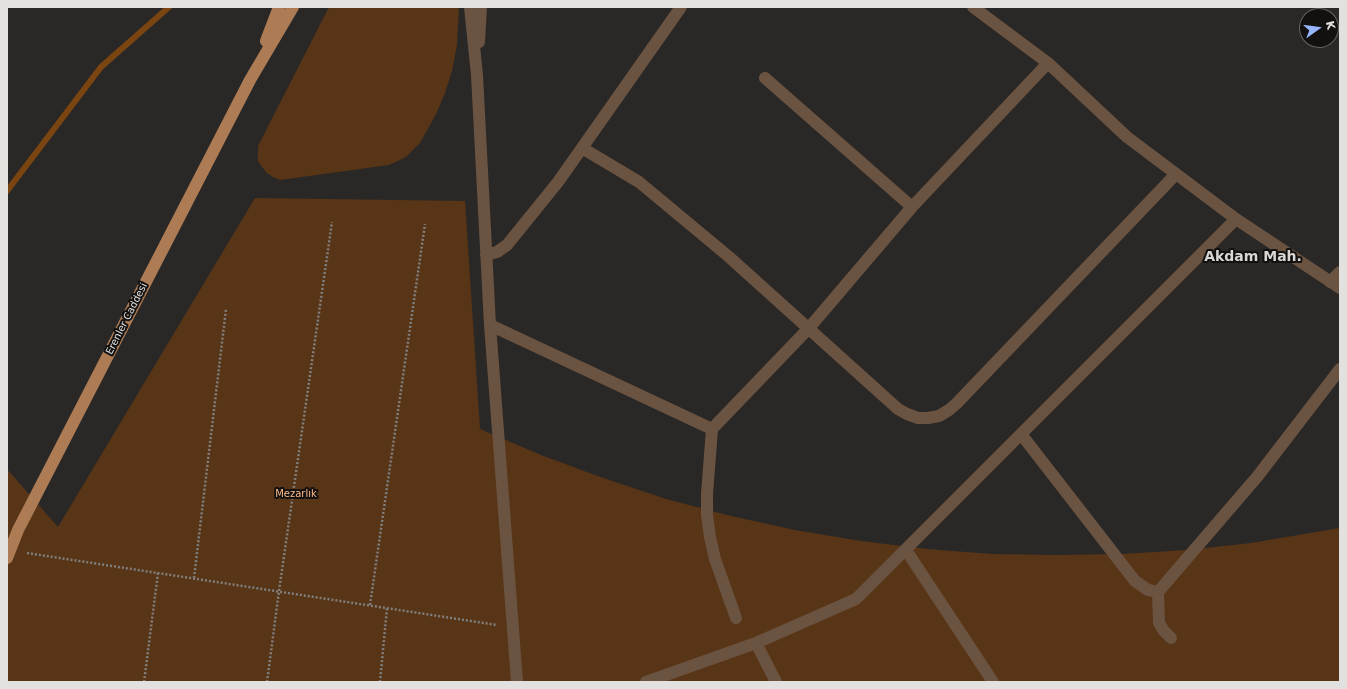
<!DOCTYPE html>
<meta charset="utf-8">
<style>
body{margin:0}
#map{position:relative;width:1347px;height:689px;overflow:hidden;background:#2a2826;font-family:"DejaVu Sans",sans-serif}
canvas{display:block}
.frame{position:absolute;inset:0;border:8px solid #e3e1e0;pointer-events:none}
.north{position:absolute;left:1299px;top:8px;width:40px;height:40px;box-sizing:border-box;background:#121110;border:1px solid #666463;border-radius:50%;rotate:76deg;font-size:11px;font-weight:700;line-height:16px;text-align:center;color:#e3e1e0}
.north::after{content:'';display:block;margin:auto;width:14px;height:18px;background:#97b6fd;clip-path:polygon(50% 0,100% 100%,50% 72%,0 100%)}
</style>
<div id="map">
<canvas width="1347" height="689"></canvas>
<div class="frame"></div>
<div class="north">K</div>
</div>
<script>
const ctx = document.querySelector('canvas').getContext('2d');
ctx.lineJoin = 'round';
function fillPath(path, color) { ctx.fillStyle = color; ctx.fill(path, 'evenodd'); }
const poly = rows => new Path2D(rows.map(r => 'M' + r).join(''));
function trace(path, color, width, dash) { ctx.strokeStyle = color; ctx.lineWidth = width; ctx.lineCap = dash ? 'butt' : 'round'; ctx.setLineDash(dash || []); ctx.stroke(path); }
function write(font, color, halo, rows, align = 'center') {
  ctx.font = font + ' "DejaVu Sans",sans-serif'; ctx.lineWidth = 4; ctx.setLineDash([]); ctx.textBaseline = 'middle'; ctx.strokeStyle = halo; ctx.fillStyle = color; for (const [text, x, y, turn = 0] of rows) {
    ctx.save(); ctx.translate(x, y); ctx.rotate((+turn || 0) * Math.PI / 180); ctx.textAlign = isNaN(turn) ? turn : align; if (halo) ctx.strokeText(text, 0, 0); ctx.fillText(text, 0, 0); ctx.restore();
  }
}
const green = poly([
 [329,7,459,7,457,45,452,71,445,93,436,114,420,143,406,157,389,165,280,180,273,177,267,173,262,167,258,161,258,146],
 [255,198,465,201,480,429,541,455,603,478,666,499,731,516,795,530,861,541,927,549,992,554,1057,555,1122,554,1187,550,1251,543,1340,528,1340,682,7,682,7,469,58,527]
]);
const stream = poly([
 [7,191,101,67,169,7]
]);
const path = poly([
 [27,553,497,625],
 [194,578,226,309],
 [370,605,425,224],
 [144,682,158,573],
 [267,682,279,591,332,222],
 [380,682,387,608]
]);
const minor = poly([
 [470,7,477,75,490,325,517,682],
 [973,7,1048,63,1127,137,1236,219,1340,288],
 [479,42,481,7],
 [765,78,912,207],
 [582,148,639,182,728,256,898,409,907,414,918,418,928,418,939,416,949,410,957,403,1176,174],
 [486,255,497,252,507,245,558,182,681,7],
 [1330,282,1340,272],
 [490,325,712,429,809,328,912,207,1048,63],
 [712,429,707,494,707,515,710,537,715,559,736,618],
 [1021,434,1135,581,1148,590,1158,592],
 [906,550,993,682],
 [1171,638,1164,631,1159,623,1158,592,1257,477,1340,369],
 [756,643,776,682],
 [646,682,756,643,856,599,1236,219]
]);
const major = poly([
 [266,41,279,7],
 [7,558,18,530,250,80,293,7]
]);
const streetNames = [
 ["Erenler Caddesi",127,319,-63]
];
const parkNames = [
 ["Mezarlık",296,494]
];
const districtNames = [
 ["Akdam Mah.",1253,257]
];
fillPath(green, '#583517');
trace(stream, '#7a4511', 6);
trace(path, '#817f7e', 2.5, [2, 2]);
trace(minor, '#6b5341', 12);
trace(major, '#ad7c55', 12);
write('10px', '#e3e1e0', '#121110', streetNames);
write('10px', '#fcba87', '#121110', parkNames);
write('bold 14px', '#d9d6d3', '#121110', districtNames);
</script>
